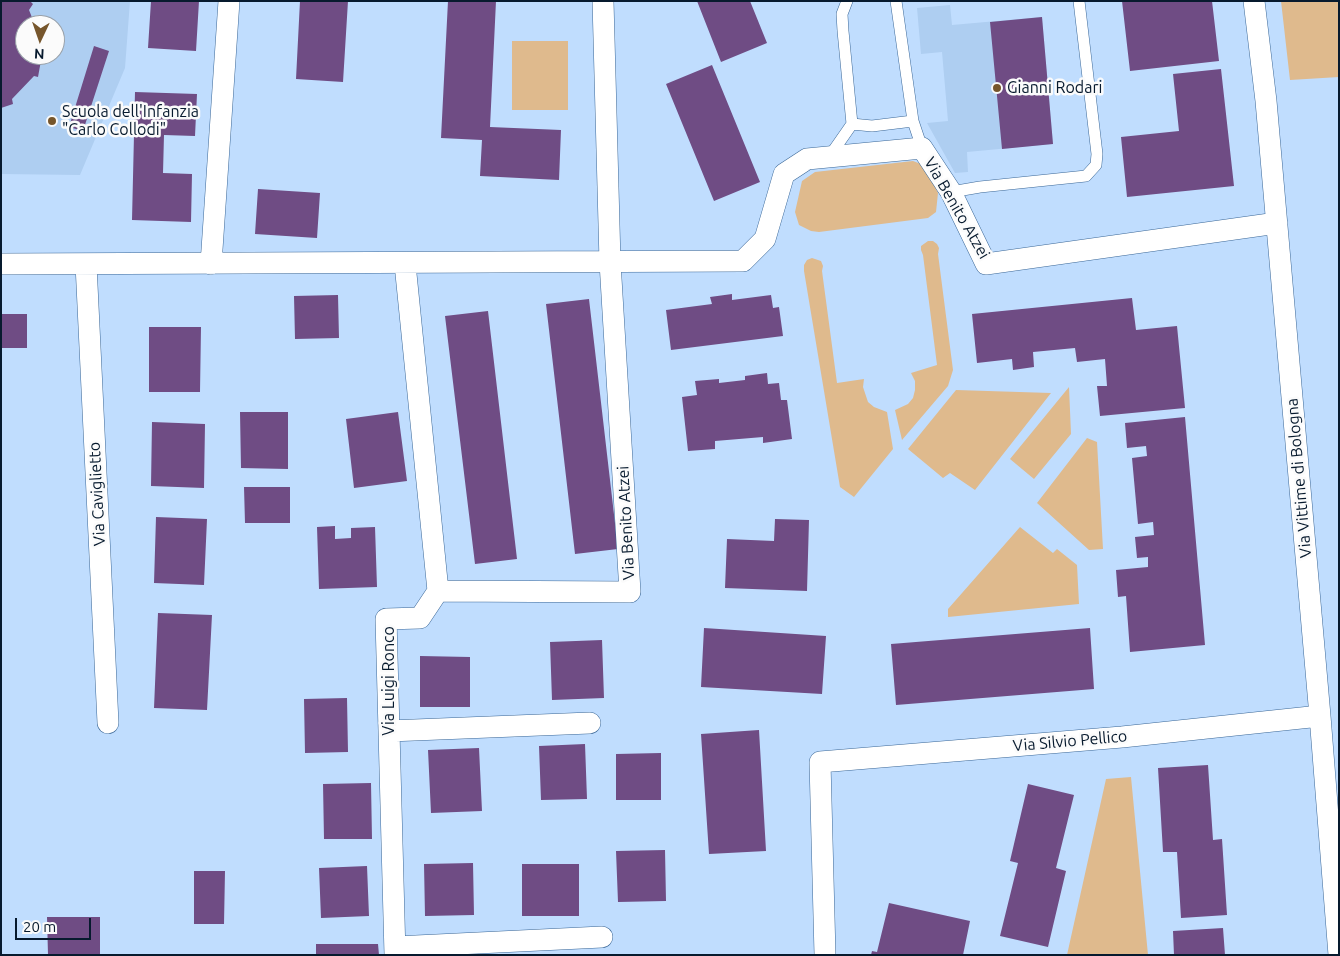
<!DOCTYPE html>
<style>
body{margin:0}
#map{position:relative;width:1340px;height:956px;overflow:hidden;background:#c0ddfe;font-family:Ubuntu,sans-serif}
canvas{display:block}
.frame{position:absolute;inset:0;border:2px solid #071a2e;pointer-events:none}
.north{position:absolute;left:15px;top:15px;width:50px;height:50px;box-sizing:border-box;background:#fbfbfb;border:1px solid #99a1a9;border-radius:50%;rotate:183deg;font-size:14px;font-weight:700;line-height:20px;text-align:center;color:#071a2e}
.north::after{content:'';display:block;margin:auto;width:18px;height:22px;background:#76562c;clip-path:polygon(50% 0,100% 100%,50% 72%,0 100%)}
.scale{position:absolute;left:15px;top:918px;width:76px;height:22px;box-sizing:border-box;border:2px solid #071a2e;border-top:0;padding-left:6px;font-size:15px;line-height:18px;white-space:nowrap;color:#071a2e;-webkit-text-stroke:4px #fbfbfb;paint-order:stroke}
</style>
<div id="map">
<canvas width="1340" height="956"></canvas>
<div class="frame"></div>
<div class="north">N</div>
<div class="scale">20 m</div>
</div>
<script>
const ctx = document.querySelector('canvas').getContext('2d');
ctx.lineJoin = 'round';
function fillPath(path, color) { ctx.fillStyle = color; ctx.fill(path, 'evenodd'); }
const poly = rows => new Path2D(rows.map(r => 'M' + r).join(''));
function trace(path, color, width, dash) { ctx.strokeStyle = color; ctx.lineWidth = width; ctx.lineCap = dash ? 'butt' : 'round'; ctx.setLineDash(dash || []); ctx.stroke(path); }
function write(font, color, halo, rows, align = 'center') {
  ctx.font = font + ' Ubuntu,sans-serif'; ctx.lineWidth = 5; ctx.setLineDash([]); ctx.textBaseline = 'middle'; ctx.strokeStyle = halo; ctx.fillStyle = color; for (const [text, x, y, turn = 0] of rows) {
    ctx.save(); ctx.translate(x, y); ctx.rotate((+turn || 0) * Math.PI / 180); ctx.textAlign = isNaN(turn) ? turn : align; if (halo) ctx.strokeText(text, 0, 0); ctx.fillText(text, 0, 0); ctx.restore();
  }
}
const built = poly([
 [1,1,130,1,125,68,80,175,1,174],
 [25,25,55,25,55,55,25,55],
 [950,5,952,25,1042,17,1053,144,967,152,968,172,955,173,927,123,948,121,942,52,921,54,917,8]
]);
const green = poly([
 [1281,1,1339,1,1339,77,1290,80],
 [512,41,568,41,568,110,512,110],
 [913,161,926,166,938,193,936,212,928,218,819,232,811,231,799,225,795,212,802,181,815,172],
 [928,241,933,241,937,244,939,248,938,254,953,370,948,386,902,440,895,410,908,404,913,398,915,390,915,381,911,373,937,365,923,255,921,250,921,246],
 [812,258,821,261,823,266,822,271,837,383,864,379,863,387,868,402,874,407,887,412,893,449,854,497,840,487,804,271,804,265,807,260],
 [1069,387,1071,434,1034,479,1010,459],
 [956,390,1051,393,975,490,950,473,943,478,908,449],
 [1087,438,1097,442,1103,549,1089,550,1037,503],
 [1020,527,1053,553,1057,549,1077,565,1079,604,948,617,948,609],
 [1131,777,1148,955,1067,955,1106,779]
]);
const building = poly([
 [1,1,30,1,33,4,29,10,35,25,25,25,25,55,42,55,38,77,34,76,12,99,13,104,1,108],
 [151,1,199,1,196,51,148,48],
 [300,1,348,1,343,82,296,79],
 [448,1,496,1,490,127,561,130,559,180,480,176,482,140,441,138],
 [697,1,750,1,767,43,721,62],
 [1122,1,1212,1,1219,61,1130,71],
 [1042,17,1053,144,1002,149,990,22],
 [94,46,109,51,83,131,69,127],
 [712,65,760,182,714,201,666,84],
 [1221,69,1234,186,1127,197,1121,137,1179,131,1173,74],
 [135,92,197,94,195,136,164,135,163,173,192,174,191,222,132,220],
 [258,189,320,193,317,238,255,234],
 [732,294,732,300,771,295,773,308,779,307,783,336,671,350,666,310,712,304,710,297],
 [338,295,339,338,295,339,294,296],
 [1132,298,1136,330,1177,326,1185,408,1100,416,1097,386,1107,386,1105,359,1077,362,1075,348,1033,352,1034,367,1013,370,1012,359,977,363,972,314],
 [589,299,618,549,575,554,546,304],
 [488,311,517,559,475,564,445,316],
 [1,314,27,314,27,348,1,348],
 [149,327,201,327,200,392,149,392],
 [767,373,768,384,779,383,781,400,787,400,792,439,763,443,763,437,715,441,715,449,688,451,682,397,697,395,695,381,719,379,719,383,745,380,745,376],
 [240,412,288,412,288,469,241,468],
 [398,412,407,481,354,488,346,419],
 [1185,417,1205,645,1130,652,1126,596,1118,597,1116,570,1148,567,1148,557,1137,558,1135,537,1154,535,1153,522,1138,524,1132,458,1147,456,1146,446,1127,448,1125,423],
 [152,422,205,424,204,488,151,486],
 [244,487,290,487,290,523,245,523],
 [156,517,207,519,204,585,154,583],
 [775,519,809,520,807,591,725,588,727,539,774,541],
 [335,526,335,539,351,538,351,528,375,527,377,587,319,589,317,527],
 [158,613,212,615,207,710,154,708],
 [704,628,826,636,822,694,701,687],
 [1090,628,1094,689,896,705,891,644],
 [602,640,604,698,552,700,550,642],
 [420,656,470,657,470,707,420,707],
 [347,698,348,752,305,753,304,699],
 [759,730,766,851,709,854,701,734],
 [585,744,587,799,541,800,539,746],
 [479,748,482,811,431,813,428,750],
 [661,753,661,800,616,800,616,754],
 [1208,765,1213,840,1222,839,1227,915,1181,918,1177,852,1163,852,1158,768],
 [371,783,372,839,324,839,323,784],
 [1028,784,1074,795,1056,868,1066,871,1048,947,1000,936,1018,863,1010,861],
 [665,850,666,901,618,902,616,851],
 [473,863,474,915,425,916,424,864],
 [522,864,579,864,579,916,522,916],
 [367,866,369,916,321,918,319,868],
 [194,871,225,871,224,924,194,924],
 [889,903,970,921,963,955,871,955,872,951,877,952],
 [47,917,100,917,100,955,48,955],
 [1223,928,1225,955,1174,955,1173,931],
 [316,944,378,944,379,955,316,955]
]);
const lane = poly([
 [847,1,842,14,843,31,852,124],
 [913,121,922,148],
 [852,124,872,126,913,121,896,1],
 [829,157,852,124],
 [951,192,980,187,1086,176,1096,165,1097,154,1079,1]
]);
const street = poly([
 [1254,1,1266,101,1320,716,1339,955],
 [1,264,743,261,765,239,784,174,807,159,922,148,951,192,986,264,1277,223],
 [86,264,108,723],
 [211,264,229,1],
 [438,591,630,592,610,262,603,1],
 [389,731,590,723],
 [395,947,602,937],
 [395,955,386,619,420,618,438,591,405,264],
 [825,955,820,762,1122,737,1320,716]
]);
const markers = [
 [997,88,5,"#76562c"],
 [52,121,5,"#76562c"]
];
const poiNames = [
 ["Gianni Rodari",1007,88],
 ["Scuola dell'Infanzia",62,112],
 ["\"Carlo Collodi\"",62,130]
];
const streetNames = [
 ["Via Benito Atzei",957,208,60],
 ["Via Vittime di Bologna",1299,478,-95],
 ["Via Caviglietto",97,494,-93],
 ["Via Benito Atzei",626,523,-93],
 ["Via Luigi Ronco",389,681,-90],
 ["Via Silvio Pellico",1070,741,-5]
];
fillPath(built, '#aecef1');
fillPath(green, '#dfba8d');
fillPath(building, '#6f4c84');
trace(lane, '#3a6797', 12);
trace(street, '#3a6797', 22);
trace(lane, '#fff', 11);
trace(street, '#fff', 21);
for (const [x, y, r, color] of markers) { const dot = new Path2D(); dot.arc(x, y, r, 0, 2 * Math.PI); ctx.fillStyle = color; ctx.fill(dot); trace(dot, '#fbfbfb', 2); }
write('16px', '#071a2e', '#fbfbfb', poiNames, 'left');
write('16px', '#071a2e', '#fbfbfb', streetNames);
</script>
